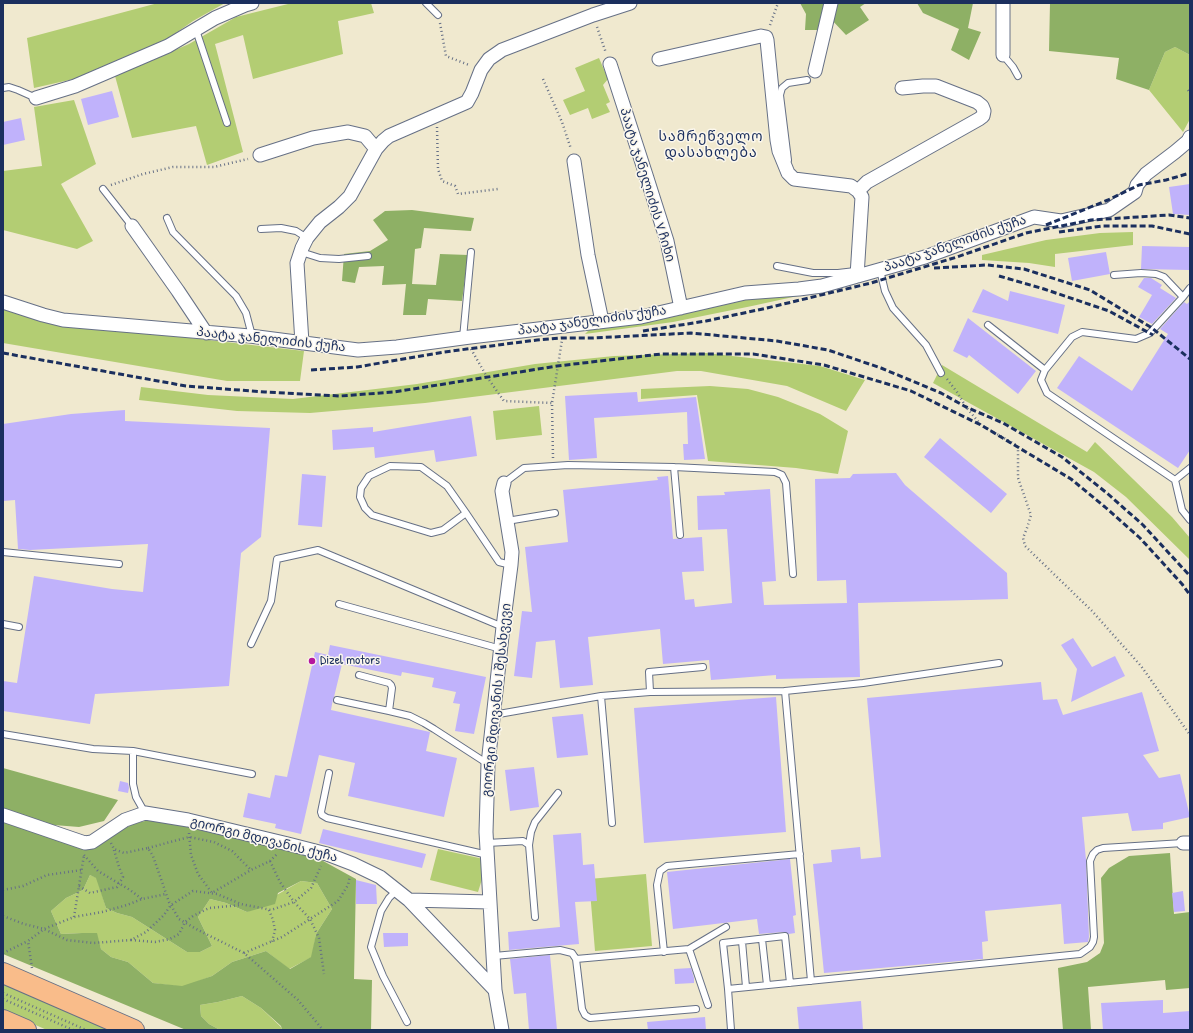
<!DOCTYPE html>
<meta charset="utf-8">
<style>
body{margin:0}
#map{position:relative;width:1193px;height:1033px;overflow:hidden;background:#f0e9cf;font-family:"Patrick Hand",sans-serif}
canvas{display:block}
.frame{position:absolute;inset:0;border:4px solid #1b2f5e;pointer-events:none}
</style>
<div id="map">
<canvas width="1193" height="1033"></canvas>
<div class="frame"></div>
</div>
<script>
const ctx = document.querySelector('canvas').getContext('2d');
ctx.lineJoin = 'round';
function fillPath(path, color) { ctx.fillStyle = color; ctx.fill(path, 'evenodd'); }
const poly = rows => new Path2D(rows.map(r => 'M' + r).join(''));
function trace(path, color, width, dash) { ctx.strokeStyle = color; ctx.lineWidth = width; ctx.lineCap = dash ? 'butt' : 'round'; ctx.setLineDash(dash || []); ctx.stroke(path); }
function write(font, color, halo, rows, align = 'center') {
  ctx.font = font + ' "Patrick Hand","Noto Sans Georgian",sans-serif'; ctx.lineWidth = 3; ctx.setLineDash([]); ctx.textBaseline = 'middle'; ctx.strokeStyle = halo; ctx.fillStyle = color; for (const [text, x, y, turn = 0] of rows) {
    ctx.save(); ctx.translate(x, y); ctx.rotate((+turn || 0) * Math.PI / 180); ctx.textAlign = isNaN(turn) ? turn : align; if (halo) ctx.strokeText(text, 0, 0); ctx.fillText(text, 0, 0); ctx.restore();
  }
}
const green = poly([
 [158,3,225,3,193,21,166,40,78,78,34,88,27,38],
 [292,3,371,3,374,13,338,21,343,54,253,79,243,35,215,44,243,152,207,165,196,126,132,138,115,76,189,44,236,17],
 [1175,47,1190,55,1190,119,1183,132,1149,90,1165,52],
 [599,58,608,79,603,85,610,102,606,104,610,112,592,119,588,108,570,115,563,100,585,91,575,68],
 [74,100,96,164,61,184,93,241,77,249,3,230,3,171,42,166,34,107],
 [1133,232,1133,245,1055,254,1055,267,1029,263,982,260,982,255,1046,240,1100,233],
 [825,290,752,306,673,322,585,334,589,330,668,315,753,296],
 [3,307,60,323,304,351,300,381,227,381,3,343],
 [706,353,820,366,865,380,846,411,787,386,701,371,677,371,425,403,310,413,237,411,139,400,141,387,208,395,293,399,417,384,535,364,614,356],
 [942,365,1087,452,1095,442,1172,517,1190,538,1190,560,1126,497,1094,472,933,383],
 [710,386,748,389,778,397,820,414,848,431,838,474,796,468,708,461,697,395,641,399,641,389],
 [539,406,542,435,496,440,493,411],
 [438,849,488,860,478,892,430,880],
 [646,874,652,946,595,951,589,879],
 [90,875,97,878,106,908,117,913,132,917,187,952,200,952,212,946,198,917,210,899,226,903,247,912,301,881,317,883,332,909,316,934,312,957,289,969,266,951,232,962,212,976,183,987,153,983,128,962,111,957,101,949,96,933,82,933,61,934,51,911,66,898,83,890],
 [3,981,117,1030,47,1030,3,1011],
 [242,996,261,1008,281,1027,282,1030,220,1030,209,1024,201,1016,200,1005,218,1002]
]);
const forest = poly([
 [800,3,829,3,822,30,805,30,806,14],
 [835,3,866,3,860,7,869,20,846,35,830,18],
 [917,3,973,3,968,28,981,32,969,60,951,50,959,29,923,13],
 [1050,3,1189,3,1190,55,1175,47,1165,52,1149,90,1116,79,1119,58,1049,51],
 [412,210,474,218,471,231,424,228,421,248,415,249,412,284,436,285,440,254,468,255,462,301,428,299,426,315,403,315,406,284,382,285,384,266,359,267,355,283,342,281,344,254,370,251,388,240,373,220,385,211],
 [3,768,118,800,104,821,79,827,29,823,3,811],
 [145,821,164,821,314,856,356,879,354,979,372,980,371,1030,282,1030,281,1026,261,1008,242,996,218,1002,200,1005,201,1016,209,1024,220,1030,186,1030,3,954,3,822,73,844,112,835,133,824],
 [90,875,96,878,106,908,117,913,132,917,187,952,200,952,212,946,198,917,210,899,226,903,247,912,275,904,278,893,301,881,317,883,332,909,316,934,311,957,290,969,266,951,232,962,212,976,182,986,153,983,128,962,111,957,101,949,97,933,82,933,61,934,51,911,66,898,83,890],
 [1170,853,1174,914,1190,912,1190,988,1166,990,1165,980,1088,987,1091,1030,1063,1030,1058,968,1087,962,1100,953,1104,943,1101,878,1109,868,1129,856]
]);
const building = poly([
 [112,91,119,117,88,125,81,99],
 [21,118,25,140,3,145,3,122],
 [1190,184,1190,215,1173,214,1169,187],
 [1142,246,1189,247,1189,270,1141,269],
 [1106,252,1110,274,1072,281,1068,258],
 [1144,278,1151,278,1162,285,1160,288,1176,298,1152,324,1139,317,1152,295,1138,287],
 [983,289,1008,301,1010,291,1065,305,1058,334,972,312],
 [1190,301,1190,450,1178,468,1057,388,1079,356,1132,391,1168,334,1160,329,1184,302,1187,304],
 [968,318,1036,371,1018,394,969,355,967,358,953,351],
 [637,392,638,402,696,397,705,459,684,460,683,444,688,444,687,412,594,418,597,458,569,460,565,396],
 [125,410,125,421,270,428,261,537,241,553,229,686,95,694,90,724,3,711,3,681,17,683,34,576,112,589,143,592,148,544,30,550,18,549,15,500,3,501,3,424,71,414],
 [471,416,477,456,436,462,434,450,375,458,374,447,333,450,332,430,373,427,373,432],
 [940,438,1007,494,991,513,924,457],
 [896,473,905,485,1007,573,1008,599,858,603,860,677,776,679,776,675,711,680,709,660,663,664,660,629,588,637,593,685,560,688,555,640,536,642,532,678,514,676,522,611,532,612,525,547,568,542,563,490,658,480,657,477,668,476,673,539,702,537,704,571,682,572,685,600,694,599,695,607,732,603,727,529,698,530,697,496,725,495,724,492,770,489,776,581,762,582,764,605,847,603,846,580,817,581,815,479,850,478,853,474],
 [302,474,326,476,322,527,298,525],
 [1073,638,1092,667,1115,656,1125,676,1071,702,1077,669,1061,645],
 [330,645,486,677,474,734,455,731,460,704,453,703,456,692,432,687,434,678,402,672,401,676,342,664,334,697,333,699,331,710,430,732,426,751,457,758,444,817,348,796,355,763,319,755,301,834,275,828,276,824,243,817,248,793,270,798,275,775,287,777,315,652,328,655],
 [1041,682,1043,700,1057,699,1063,715,1142,692,1159,751,1143,755,1159,778,1180,774,1190,817,1163,823,1163,829,1132,831,1128,813,1082,817,1086,860,1089,937,1088,942,1064,944,1061,904,985,911,988,941,982,942,983,959,824,973,813,864,832,862,831,850,860,847,861,859,881,857,867,698],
 [776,697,786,832,644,843,634,708],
 [583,714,588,755,557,758,552,717],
 [534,767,539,807,510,811,505,770],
 [120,781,128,783,129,788,128,793,118,791],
 [323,829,426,854,422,868,319,843],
 [581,833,583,865,594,864,597,901,575,902,579,944,509,950,508,932,560,927,553,835],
 [790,859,796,915,793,916,795,933,789,934,784,932,759,934,757,919,673,929,667,872],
 [356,880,376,885,377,904,356,904],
 [1183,891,1185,911,1174,912,1172,893],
 [383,933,408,933,408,946,384,947],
 [550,955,557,1030,529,1030,526,993,514,994,510,959],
 [691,968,694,978,694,983,675,984,674,969],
 [1163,1000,1163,1013,1190,1011,1190,1030,1103,1030,1101,1003],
 [861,1001,863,1030,799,1030,797,1007],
 [705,1017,706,1030,648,1030,647,1022]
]);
const path = poly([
 [440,23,446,56,469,65],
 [770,25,778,3],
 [597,27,606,53],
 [543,79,562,122,571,149],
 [1188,90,1190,93],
 [437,127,438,169,442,181,455,186,458,194,498,189],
 [111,185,143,174,173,167,214,167,248,159],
 [471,349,487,377,504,401,552,403],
 [947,379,957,392,966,407,981,425,1018,446,1018,478,1031,515,1027,528,1023,538,1025,546,1092,611,1141,666,1190,735],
 [553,458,552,403,562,340],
 [189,833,191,855,198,874,212,893,251,870,270,861,277,854],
 [111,843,114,849,124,853,148,848,153,856,169,902,179,919,198,930,244,953,298,1000,323,1030],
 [148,848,189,837,214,842,232,851,251,870],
 [84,855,98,871,130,890,142,899],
 [270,861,280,882,294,902,310,919,319,938,324,974],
 [79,886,90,893,117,887,123,877,119,867,114,850],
 [3,890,23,886,47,875,82,870],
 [269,910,273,920,275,930,272,942],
 [3,916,24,924,44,929,67,940,93,943,131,940,146,932,164,915,171,905,193,891,217,894,241,904,271,910,294,902,311,888,321,866],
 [74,917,84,855],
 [131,940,155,942,170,939,179,934,185,922,193,916,209,908,241,905],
 [3,953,28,941],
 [244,953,282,937,338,901,348,885,350,876],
 [32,968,28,941,44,929,74,917,102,912,127,905,142,899,166,894],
 [3,993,86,1030],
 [3,999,73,1030]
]);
const lane = poly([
 [426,3,438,15],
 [196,30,227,123],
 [1003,55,1013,67,1018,76],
 [3,88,9,87,18,90,36,98],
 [788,160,780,95,782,88,788,83,807,80],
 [103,189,132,226],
 [167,218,173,232,236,296,246,313,251,332,250,336],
 [261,229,281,228,296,231,307,238],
 [301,252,320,258,339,259,368,256],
 [777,266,813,273,838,273,855,271],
 [880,270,885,291,893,308,926,345,941,373],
 [1114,275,1141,273,1156,274,1164,277,1183,297],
 [1190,288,1183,297,1150,333,1136,339,1082,332,1072,337,1045,370,1041,380,1047,393,1175,480,1182,510,1190,520],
 [988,325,1045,370],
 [463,338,471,252],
 [674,467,680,535],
 [1175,480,1190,468],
 [504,483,524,468,568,465,674,467,775,472,782,475,786,483,793,574],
 [466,513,443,530,431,533,372,515,365,508,360,497,361,488,369,476,390,466,421,467,447,486,466,513,499,562,511,565],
 [507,521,555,513],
 [3,552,119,564],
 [339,604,501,649],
 [3,624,19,627],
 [251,644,271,601,277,559,318,550,503,627],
 [359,675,389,683,391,685,392,688,389,711],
 [785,691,863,683,999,663],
 [650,692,649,672,703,667],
 [337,700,389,711,410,716,424,723,434,729,488,764],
 [493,715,601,696],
 [3,734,93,749,133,751,252,774],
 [133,751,133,784,136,797,145,813],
 [329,773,321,812,322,815,327,818,488,855],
 [612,823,601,696,650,692,785,691,811,981],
 [487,843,523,841,529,845,535,917],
 [529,845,531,832,535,822,558,793],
 [397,890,389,898,381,911,371,947,383,976,407,1022],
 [762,939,767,985],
 [742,941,746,987],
 [689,949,708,1005],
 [664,952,657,885,660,871,667,866,800,854],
 [494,956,560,950,572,953,576,959,582,1009,585,1015,590,1018,696,1009],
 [576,959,689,949,726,927],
 [728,989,723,943,785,936,790,983],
 [731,1030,728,989,1080,954,1090,947,1093,942,1094,937,1090,861,1093,854,1097,850,1103,848,1183,843]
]);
const street = poly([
 [1003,3,1003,55],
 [659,59,761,36,766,37,767,40,777,140,779,151,788,173,794,179,851,186,858,191,862,197,857,276],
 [610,64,646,175,667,241,681,308],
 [815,71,831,3],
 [36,98,75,86,168,46,215,18,245,5,252,3],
 [260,155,313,138,348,132,365,136,376,149],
 [574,161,588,255,602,321],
 [858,191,867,182,979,119,983,116,984,111,982,106,977,102,936,86,923,86,902,88],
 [132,226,178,291,206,333],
 [3,302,43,315,63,320,250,336,358,350,397,347,470,337,641,317,745,293,799,289,822,286,925,257,1034,217,1061,221,1109,210,1135,192,1137,185,1146,174,1175,152,1188,141,1190,137],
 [302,343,297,263,302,248,307,238,320,222,339,207,350,196,376,149,383,141,389,136,467,102,472,93,481,70,489,59,502,50,593,15,630,3],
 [3,815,85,843,92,842,125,820,145,813,188,820,288,844,327,854,353,864,380,877,409,900,495,990,502,1030],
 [1183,843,1190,843],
 [409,900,490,902],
 [495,990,486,832,488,764,503,627,511,565,512,552,502,491,504,483]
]);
const primary = poly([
 [3,973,134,1030],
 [3,1020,26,1030]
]);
const rail = poly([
 [1046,225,1108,200,1139,185,1166,180,1190,173],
 [1059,232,1102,226,1152,226,1190,234],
 [934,268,987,265,1024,269,1090,290,1152,328,1190,359],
 [999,276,1044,289,1109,311,1153,335],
 [643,331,706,321,767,308,871,283,957,257,1026,233,1091,220,1169,215,1190,218],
 [3,353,186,386,265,392,340,396,394,392,557,366,661,354,753,354,824,365,911,391,981,425,1071,479,1105,507,1140,538,1182,584,1190,595],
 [311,370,357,367,444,352,537,340,562,338,593,338,691,333,777,341,828,350,881,368,941,393,966,407,1003,423,1062,457,1108,494,1143,525,1190,576]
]);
const markers = [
 [312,661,4,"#b5179e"]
];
const streetNames = [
 ["პაატა ჯანელიძის V ჩიხი",647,185,73],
 ["პაატა ჯანელიძის ქუჩა",955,244,-19],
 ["პაატა ჯანელიძის ქუჩა",592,321,-8],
 ["პაატა ჯანელიძის ქუჩა",271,340,6],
 ["გიორგი მდივანის I შესახვევი",497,700,-84],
 ["გიორგი მდივანის ქუჩა",264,840,14]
];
const poiNames = [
 ["Dizel motors",320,661]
];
const neighbourhoodNames = [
 ["სამრეწველო",711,137],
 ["დასახლება",711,153]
];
fillPath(green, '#b3cd73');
fillPath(forest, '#8eb065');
fillPath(building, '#c0b2fb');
trace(lane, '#667086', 8);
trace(street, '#667086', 15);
trace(primary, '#667086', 22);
trace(path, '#667086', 2.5, [1, 3]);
trace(lane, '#fff', 6);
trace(street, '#fff', 13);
trace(primary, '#f9bc8a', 20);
trace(rail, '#1b2f5e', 3, [6, 3]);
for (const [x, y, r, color] of markers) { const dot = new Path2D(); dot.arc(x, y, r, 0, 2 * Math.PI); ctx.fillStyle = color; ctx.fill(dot); trace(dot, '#fbf7ec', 1.5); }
write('13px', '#1b2f5e', '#fbf7ec', streetNames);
write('13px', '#1b2f5e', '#fbf7ec', poiNames, 'left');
ctx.letterSpacing = '1px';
write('14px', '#1b2f5e', '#fbf7ec', neighbourhoodNames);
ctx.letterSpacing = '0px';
</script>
